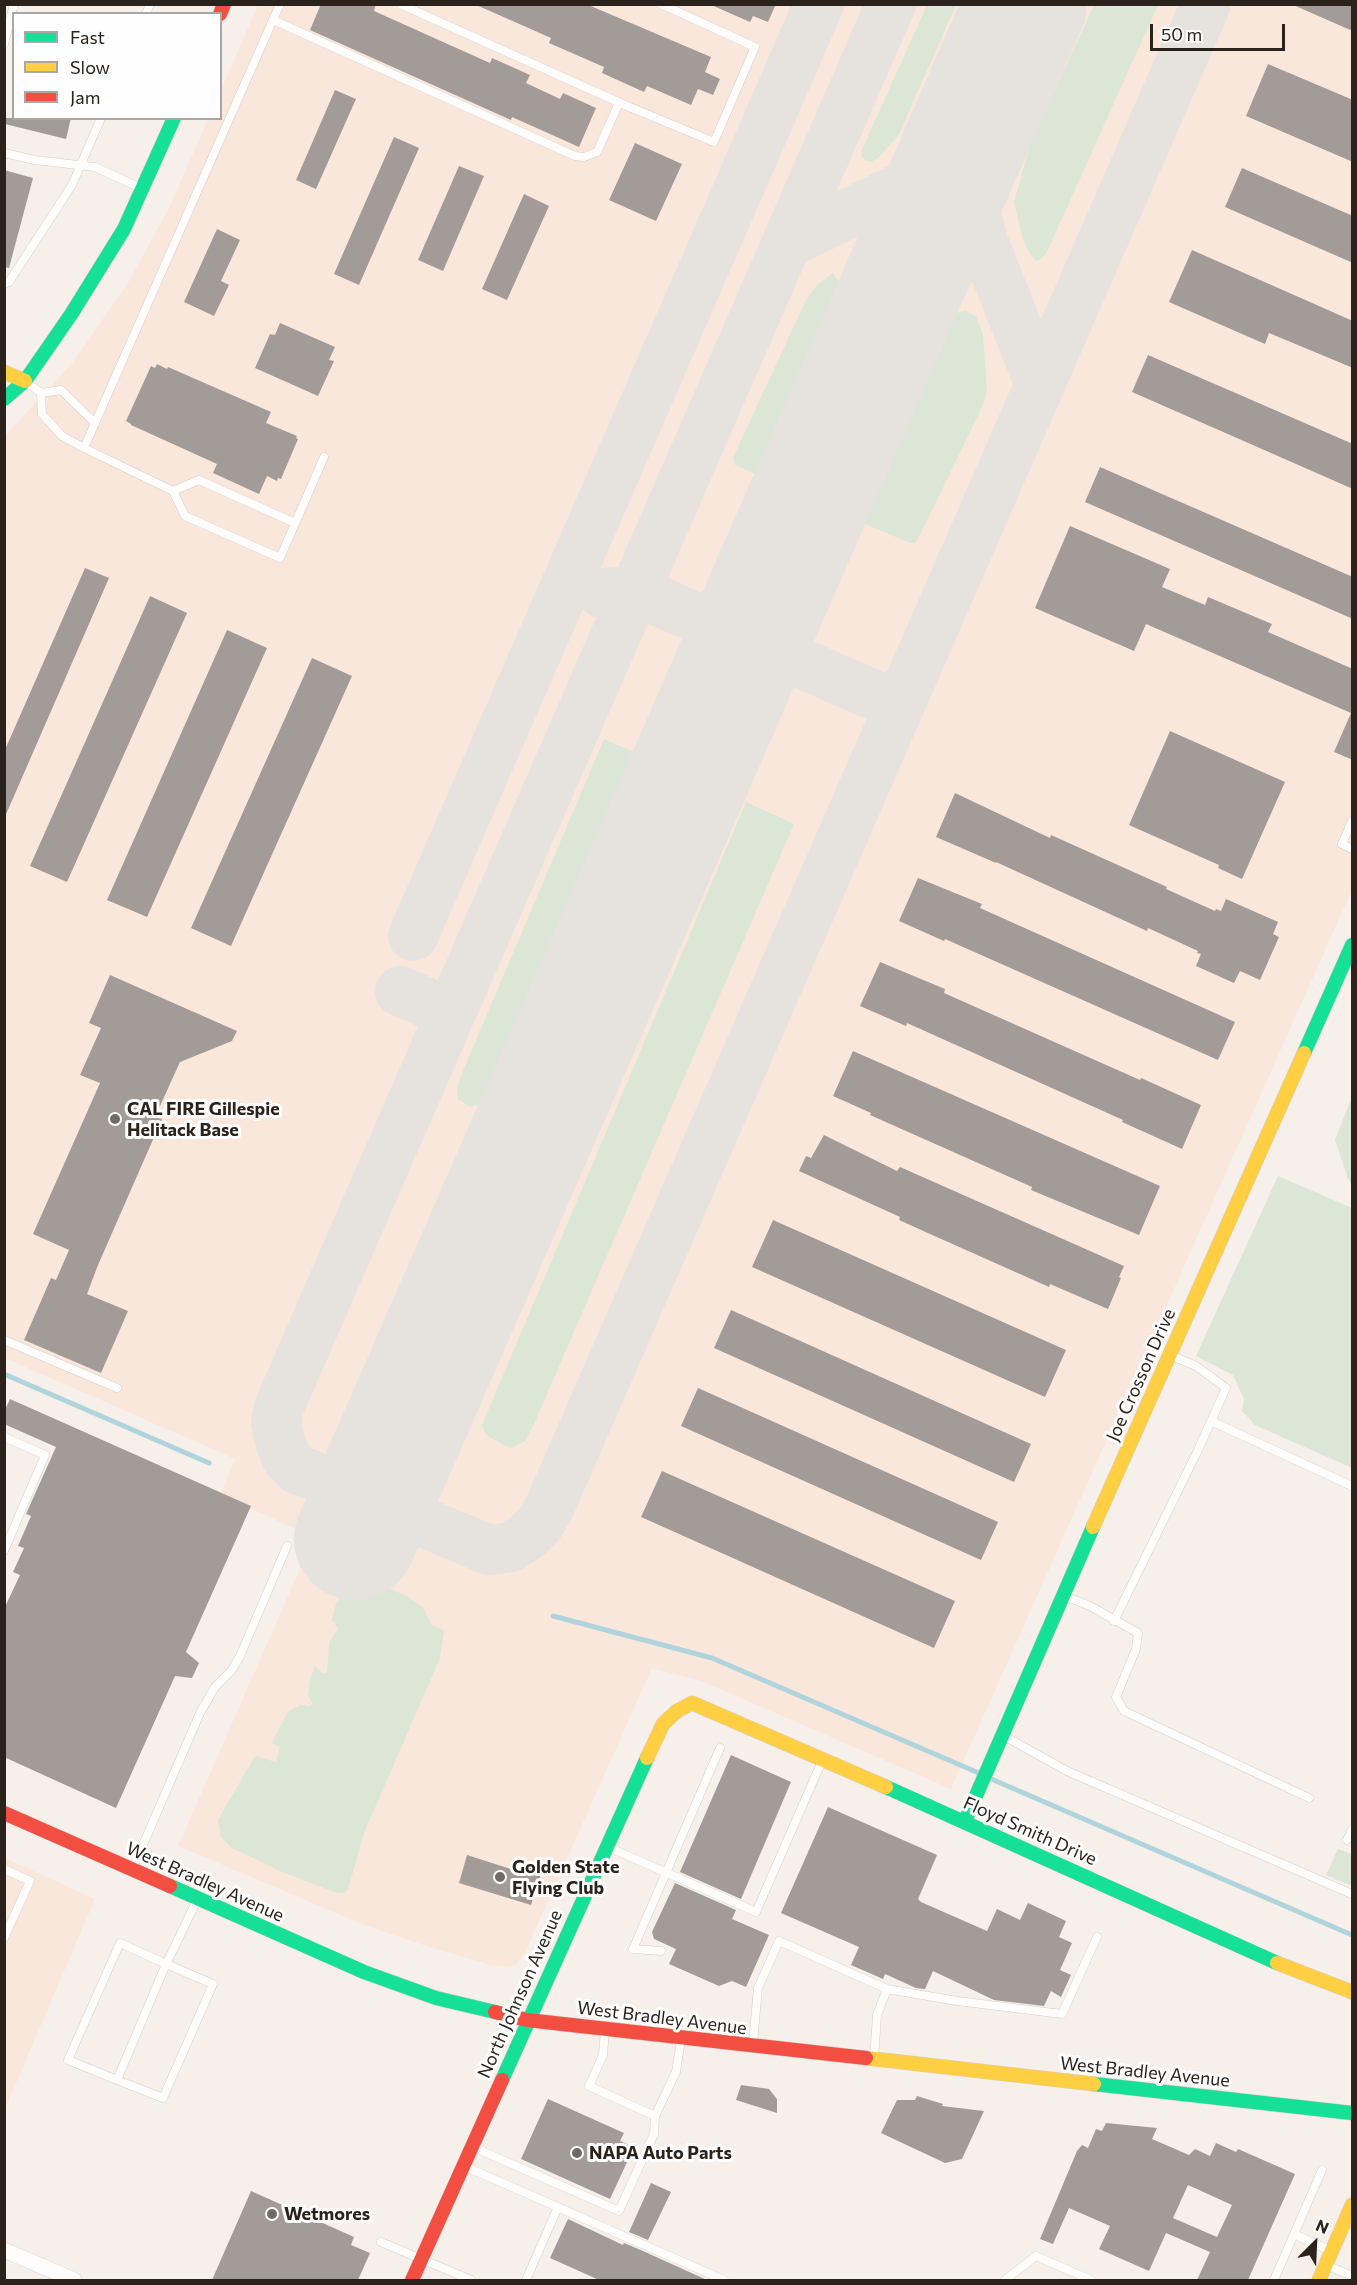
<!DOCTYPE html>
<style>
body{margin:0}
#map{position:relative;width:1357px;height:2285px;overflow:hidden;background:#f7efea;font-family:Commissioner,sans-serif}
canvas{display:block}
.frame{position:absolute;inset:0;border:6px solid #2b221c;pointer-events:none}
.legend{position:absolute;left:12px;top:12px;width:210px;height:108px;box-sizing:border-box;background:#fefefe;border:2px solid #aaa6a4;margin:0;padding:8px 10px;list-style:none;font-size:18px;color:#2b221c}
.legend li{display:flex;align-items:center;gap:12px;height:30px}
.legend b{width:30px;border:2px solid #aaa6a4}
.north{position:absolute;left:1285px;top:2213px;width:60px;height:60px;-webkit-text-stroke:4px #fefefe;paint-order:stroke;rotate:24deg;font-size:16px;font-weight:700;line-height:24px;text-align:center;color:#2b221c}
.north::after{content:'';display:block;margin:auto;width:21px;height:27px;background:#2b221c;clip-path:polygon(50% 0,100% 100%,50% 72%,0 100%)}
.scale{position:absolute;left:1150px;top:24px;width:135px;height:27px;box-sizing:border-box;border:3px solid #2b221c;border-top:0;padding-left:8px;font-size:18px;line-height:21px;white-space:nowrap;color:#2b221c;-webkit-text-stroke:4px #fefefe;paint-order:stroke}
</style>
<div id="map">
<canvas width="1357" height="2285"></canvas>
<div class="frame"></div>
<ul class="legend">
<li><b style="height:8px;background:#16e098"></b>Fast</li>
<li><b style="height:8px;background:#ffcf43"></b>Slow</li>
<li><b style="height:8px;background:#f24e42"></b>Jam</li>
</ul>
<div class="north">N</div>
<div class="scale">50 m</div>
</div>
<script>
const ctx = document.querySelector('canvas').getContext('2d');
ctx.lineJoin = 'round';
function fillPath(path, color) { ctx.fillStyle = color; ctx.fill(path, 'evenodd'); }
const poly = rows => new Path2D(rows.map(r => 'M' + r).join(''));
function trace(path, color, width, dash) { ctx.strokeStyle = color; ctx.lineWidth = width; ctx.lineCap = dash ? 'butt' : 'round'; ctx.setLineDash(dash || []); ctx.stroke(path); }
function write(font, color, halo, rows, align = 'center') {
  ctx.font = font + ' Commissioner,sans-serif'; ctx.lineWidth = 6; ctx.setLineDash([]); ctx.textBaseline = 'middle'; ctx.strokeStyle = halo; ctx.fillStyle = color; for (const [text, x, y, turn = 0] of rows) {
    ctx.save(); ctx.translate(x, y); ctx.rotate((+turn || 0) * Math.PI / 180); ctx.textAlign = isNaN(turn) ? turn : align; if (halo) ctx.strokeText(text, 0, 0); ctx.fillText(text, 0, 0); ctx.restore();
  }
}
const built = poly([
 [258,5,1352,5,1352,890,951,1789,701,1681,652,1668,524,1955,516,1964,509,1967,491,1965,420,1944,359,1923,178,1846,314,1537,220,1495,235,1459,5,1358,5,436,72,363,128,283,169,208,208,119,220,118,221,90],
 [5,1858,95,1899,5,2109]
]);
const green = poly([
 [927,5,956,5,898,136,878,158,871,162,866,161,862,157,861,152],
 [1094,5,1158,5,1046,254,1038,261,1034,259,1028,251,1022,236,1014,202,1030,145],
 [833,273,840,283,758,472,757,474,753,473,735,465,733,458,806,300,818,284],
 [966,311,976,316,983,335,987,392,982,407,919,537,915,543,910,543,865,524,864,520,955,318,959,312],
 [604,739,639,754,489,1092,479,1105,470,1107,458,1099,457,1089,460,1078],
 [746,802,794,824,534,1424,525,1441,512,1448,503,1445,486,1435,482,1425],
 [1352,1097,1352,1184,1348,1179,1335,1140],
 [1278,1176,1352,1208,1352,1468,1255,1425,1242,1411,1244,1399,1233,1375,1196,1356],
 [354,1573,409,1597,424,1609,432,1625,444,1630,440,1658,364,1833,349,1886,347,1891,343,1893,334,1892,280,1871,232,1848,221,1837,218,1820,255,1756,276,1762,280,1747,272,1743,288,1712,300,1705,310,1706,313,1703,308,1696,310,1679,315,1666,322,1673,327,1673,329,1643,338,1629,332,1620,336,1604,351,1583],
 [1338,1849,1352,1854,1352,1886,1326,1875]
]);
const stream = poly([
 [4,1374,209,1463],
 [553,1616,712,1658,981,1774],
 [989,1778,1352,1935]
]);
const taxiway = poly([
 [891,4,279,1407,276,1422,279,1438,286,1457,297,1469,489,1550,511,1547,526,1537,539,1525,550,1506,1206,4],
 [973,126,969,187,983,241,1040,385],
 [786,244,925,176,958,146,973,126],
 [602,593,635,591,899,706],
 [413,936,819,4],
 [400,991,450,1013]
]);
const runway = poly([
 [355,1539,1026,4]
]);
const building = poly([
 [321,4,376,4,374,11,490,63,492,58,530,75,526,83,560,99,563,93,596,108,579,147,512,117,511,120,310,30],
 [474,4,586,4,711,57,705,72,720,79,713,95,698,89,691,105,647,86,644,92,602,73,604,67,549,43,551,38],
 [709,4,776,4,768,22,753,16,750,22],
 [1291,4,1353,4,1353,31,1348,29],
 [1268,64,1353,100,1353,162,1246,116],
 [335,90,356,99,316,189,296,180],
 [6,118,71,118,66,139,5,124],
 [394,137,419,148,359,285,334,274],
 [635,143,682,164,656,221,609,200],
 [459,166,484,176,443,271,418,260],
 [1242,168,1353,216,1353,263,1225,207],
 [4,170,33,178,9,268,4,267],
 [524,194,549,206,507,300,482,289],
 [217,229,240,240,221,281,229,285,214,316,184,302],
 [1192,250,1353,321,1353,368,1269,333,1265,344,1169,302],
 [280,323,335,347,329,360,334,361,318,396,255,368,270,334,275,335],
 [1148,355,1353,444,1353,489,1132,392],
 [157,364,167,369,168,367,271,412,266,423,297,436,296,438,298,439,281,479,278,478,277,481,267,476,259,494,213,473,217,464,131,425,131,424,126,421,151,366,155,368],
 [1100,467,1353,577,1353,619,1085,502],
 [1070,526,1170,569,1162,587,1205,605,1208,597,1272,624,1268,632,1353,669,1353,760,1334,752,1351,713,1146,624,1134,651,1035,608],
 [85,568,109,578,4,819,4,752],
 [150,596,187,613,67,882,30,866],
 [227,630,267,648,147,917,107,900],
 [312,658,352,676,231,946,191,928],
 [1170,731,1285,782,1242,879,1218,868,1219,865,1129,825],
 [955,793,1050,838,1051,835,1167,887,1166,889,1215,911,1216,909,1221,911,1226,899,1278,922,1273,934,1279,937,1260,980,1240,971,1234,983,1196,966,1201,954,1197,953,1198,951,1148,928,1147,931,996,862,996,863,936,837],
 [918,878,982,904,980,908,1235,1022,1218,1060,945,939,944,941,899,921],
 [880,962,945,989,944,993,1140,1080,1141,1078,1201,1105,1182,1149,1122,1122,1123,1120,907,1023,906,1026,860,1006],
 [110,975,237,1031,232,1041,180,1062,155,1117,162,1119,98,1265,87,1294,128,1311,101,1373,24,1340,51,1278,56,1280,69,1250,33,1234,100,1083,80,1075,101,1028,89,1023],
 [853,1051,1160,1186,1139,1235,1031,1190,1032,1187,870,1115,871,1113,833,1096],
 [824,1135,897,1171,900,1167,1124,1266,1119,1277,1121,1278,1108,1309,1050,1284,1049,1287,930,1234,899,1220,900,1217,799,1171,806,1156,811,1158],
 [773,1220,1066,1350,1045,1397,752,1267],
 [731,1310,1031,1444,1014,1482,714,1348],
 [698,1388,998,1522,981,1560,681,1426],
 [10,1399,251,1506,186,1652,199,1663,192,1678,175,1676,116,1808,4,1757,4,1609,20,1575,13,1572,24,1548,18,1546,31,1516,26,1514,56,1447,4,1424,4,1412],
 [662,1471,955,1601,934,1648,641,1517],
 [731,1755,791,1782,741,1899,680,1872],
 [828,1807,937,1855,918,1899,921,1902,987,1931,997,1909,1020,1920,1028,1903,1066,1921,1059,1937,1072,1943,1060,1970,1071,1975,1061,1997,1051,1991,1044,2006,994,2000,933,1971,925,1989,916,1988,885,1974,883,1979,851,1965,859,1947,781,1913],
 [467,1855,517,1871,521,1862,543,1868,531,1905,459,1883],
 [675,1883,736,1910,732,1919,769,1935,746,1987,732,1981,719,1986,669,1964,676,1949,654,1939,652,1932],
 [741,2085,769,2089,777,2099,777,2113,736,2100],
 [917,2096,943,2104,942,2106,984,2111,962,2159,945,2163,881,2133,897,2100,915,2100],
 [548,2099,624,2133,620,2141,634,2147,610,2199,521,2159],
 [1106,2123,1157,2128,1152,2139,1189,2155,1195,2149,1210,2156,1216,2143,1236,2152,1238,2149,1295,2174,1248,2280,1197,2280,1210,2252,1166,2233,1149,2271,1099,2249,1110,2226,1069,2208,1053,2244,1040,2239,1077,2151,1082,2145,1088,2148,1096,2129,1102,2131],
 [1188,2185,1232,2205,1217,2237,1173,2218],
 [651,2183,671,2192,648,2240,629,2232],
 [251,2191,354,2237,351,2245,370,2253,358,2280,212,2280],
 [568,2219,623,2245,624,2243,643,2251,707,2280,599,2280,550,2258]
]);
const lane = poly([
 [280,4,84,448,173,491,185,516,280,558,324,457],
 [400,4,627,106,714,142,755,47,661,4],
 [146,14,150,4],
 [273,20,575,156,584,157,597,152,619,103],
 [4,44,14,4],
 [4,153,35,160,95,167,141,188],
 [4,284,9,282,72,185,101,118],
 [25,381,41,393,42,414,62,436,84,448],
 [41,393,61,390,95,423],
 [173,491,199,480,295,523],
 [1352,821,1342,844,1352,849],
 [4,1340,117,1388],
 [1211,1421,1352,1486],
 [4,1437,45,1455,4,1551],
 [1065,1596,1090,1606,1138,1633,1136,1649,1116,1697,1124,1711,1309,1798],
 [1114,1621,1198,1450,1226,1388,1196,1366,1172,1356],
 [1004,1736,1067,1771,1352,1894],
 [1347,1840,1352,1830],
 [608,1847,756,1912,822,1761],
 [133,1868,200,1713,215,1687,232,1670,240,1656,287,1546],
 [4,1869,30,1881,4,1938],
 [661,1951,633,1949,720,1748],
 [887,1989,957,2001,1062,2014,1097,1937],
 [605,2030,603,2055,589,2086,655,2116,676,2072,681,2040],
 [753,2043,758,1988,779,1941,887,1989,877,2015,874,2059],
 [117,2080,68,2060,120,1943,166,1964,213,1984,163,2098,117,2080,166,1964,173,1950,197,1900],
 [473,2147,619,2211,654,2134,655,2116],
 [464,2166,724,2280],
 [1294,2234,1331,2251],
 [381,2242,471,2280],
 [1326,2265,1352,2276],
 [526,2280,558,2207],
 [1005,2280,1036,2256,1091,2280],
 [1274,2280,1322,2170]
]);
const street = poly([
 [4,2250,74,2280]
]);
const fast = poly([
 [4,399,25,381,72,313,124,229,174,118],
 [1304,1053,1352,945],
 [886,1787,1277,1963],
 [965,1821,1093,1527],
 [170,1886,364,1972,436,1998,495,2012],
 [502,2080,647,1758],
 [1094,2084,1352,2113]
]);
const slow = poly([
 [4,372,25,381],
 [1093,1527,1304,1053],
 [647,1758,663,1724,677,1711,692,1703,886,1787],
 [1277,1963,1352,1992],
 [866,2058,1094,2084],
 [1319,2280,1352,2205]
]);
const jam = poly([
 [220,14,224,4],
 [4,1813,170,1886],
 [495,2012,527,2020,866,2058],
 [412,2280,502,2080]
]);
const markers = [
 [115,1119,6,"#726a64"],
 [500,1877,6,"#726a64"],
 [577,2153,6,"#726a64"],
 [272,2214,6,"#726a64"]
];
const poiNames = [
 ["CAL FIRE Gillespie",127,1109],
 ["Helitack Base",127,1130],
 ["Golden State",512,1867],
 ["Flying Club",512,1888],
 ["NAPA Auto Parts",589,2153],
 ["Wetmores",284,2214]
];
const streetNames = [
 ["Joe Crosson Drive",1141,1375,-66],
 ["Floyd Smith Drive",1030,1831,24],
 ["West Bradley Avenue",205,1882,24],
 ["North Johnson Avenue",520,1994,-66],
 ["West Bradley Avenue",662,2018,7],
 ["West Bradley Avenue",1145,2072,6]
];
fillPath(built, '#fae7dc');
fillPath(green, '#dbe6d6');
trace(stream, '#afd4db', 5);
trace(taxiway, '#e6e2de', 50);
trace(runway, '#e6e2de', 122);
fillPath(building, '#a39b98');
trace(lane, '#d5cdc8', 9);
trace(street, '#d5cdc8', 16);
trace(fast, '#d5cdc8', 15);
trace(slow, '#d5cdc8', 15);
trace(jam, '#d5cdc8', 15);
trace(lane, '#fefdfc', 8);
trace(street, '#fefdfc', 15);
trace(fast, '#16e098', 14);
trace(slow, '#ffcf43', 14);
trace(jam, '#f24e42', 14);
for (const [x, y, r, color] of markers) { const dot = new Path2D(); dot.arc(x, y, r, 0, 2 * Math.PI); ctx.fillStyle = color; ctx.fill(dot); trace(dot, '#fefefe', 2); }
write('bold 18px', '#2b221c', '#fefefe', poiNames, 'left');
write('18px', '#2b221c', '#fefefe', streetNames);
</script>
